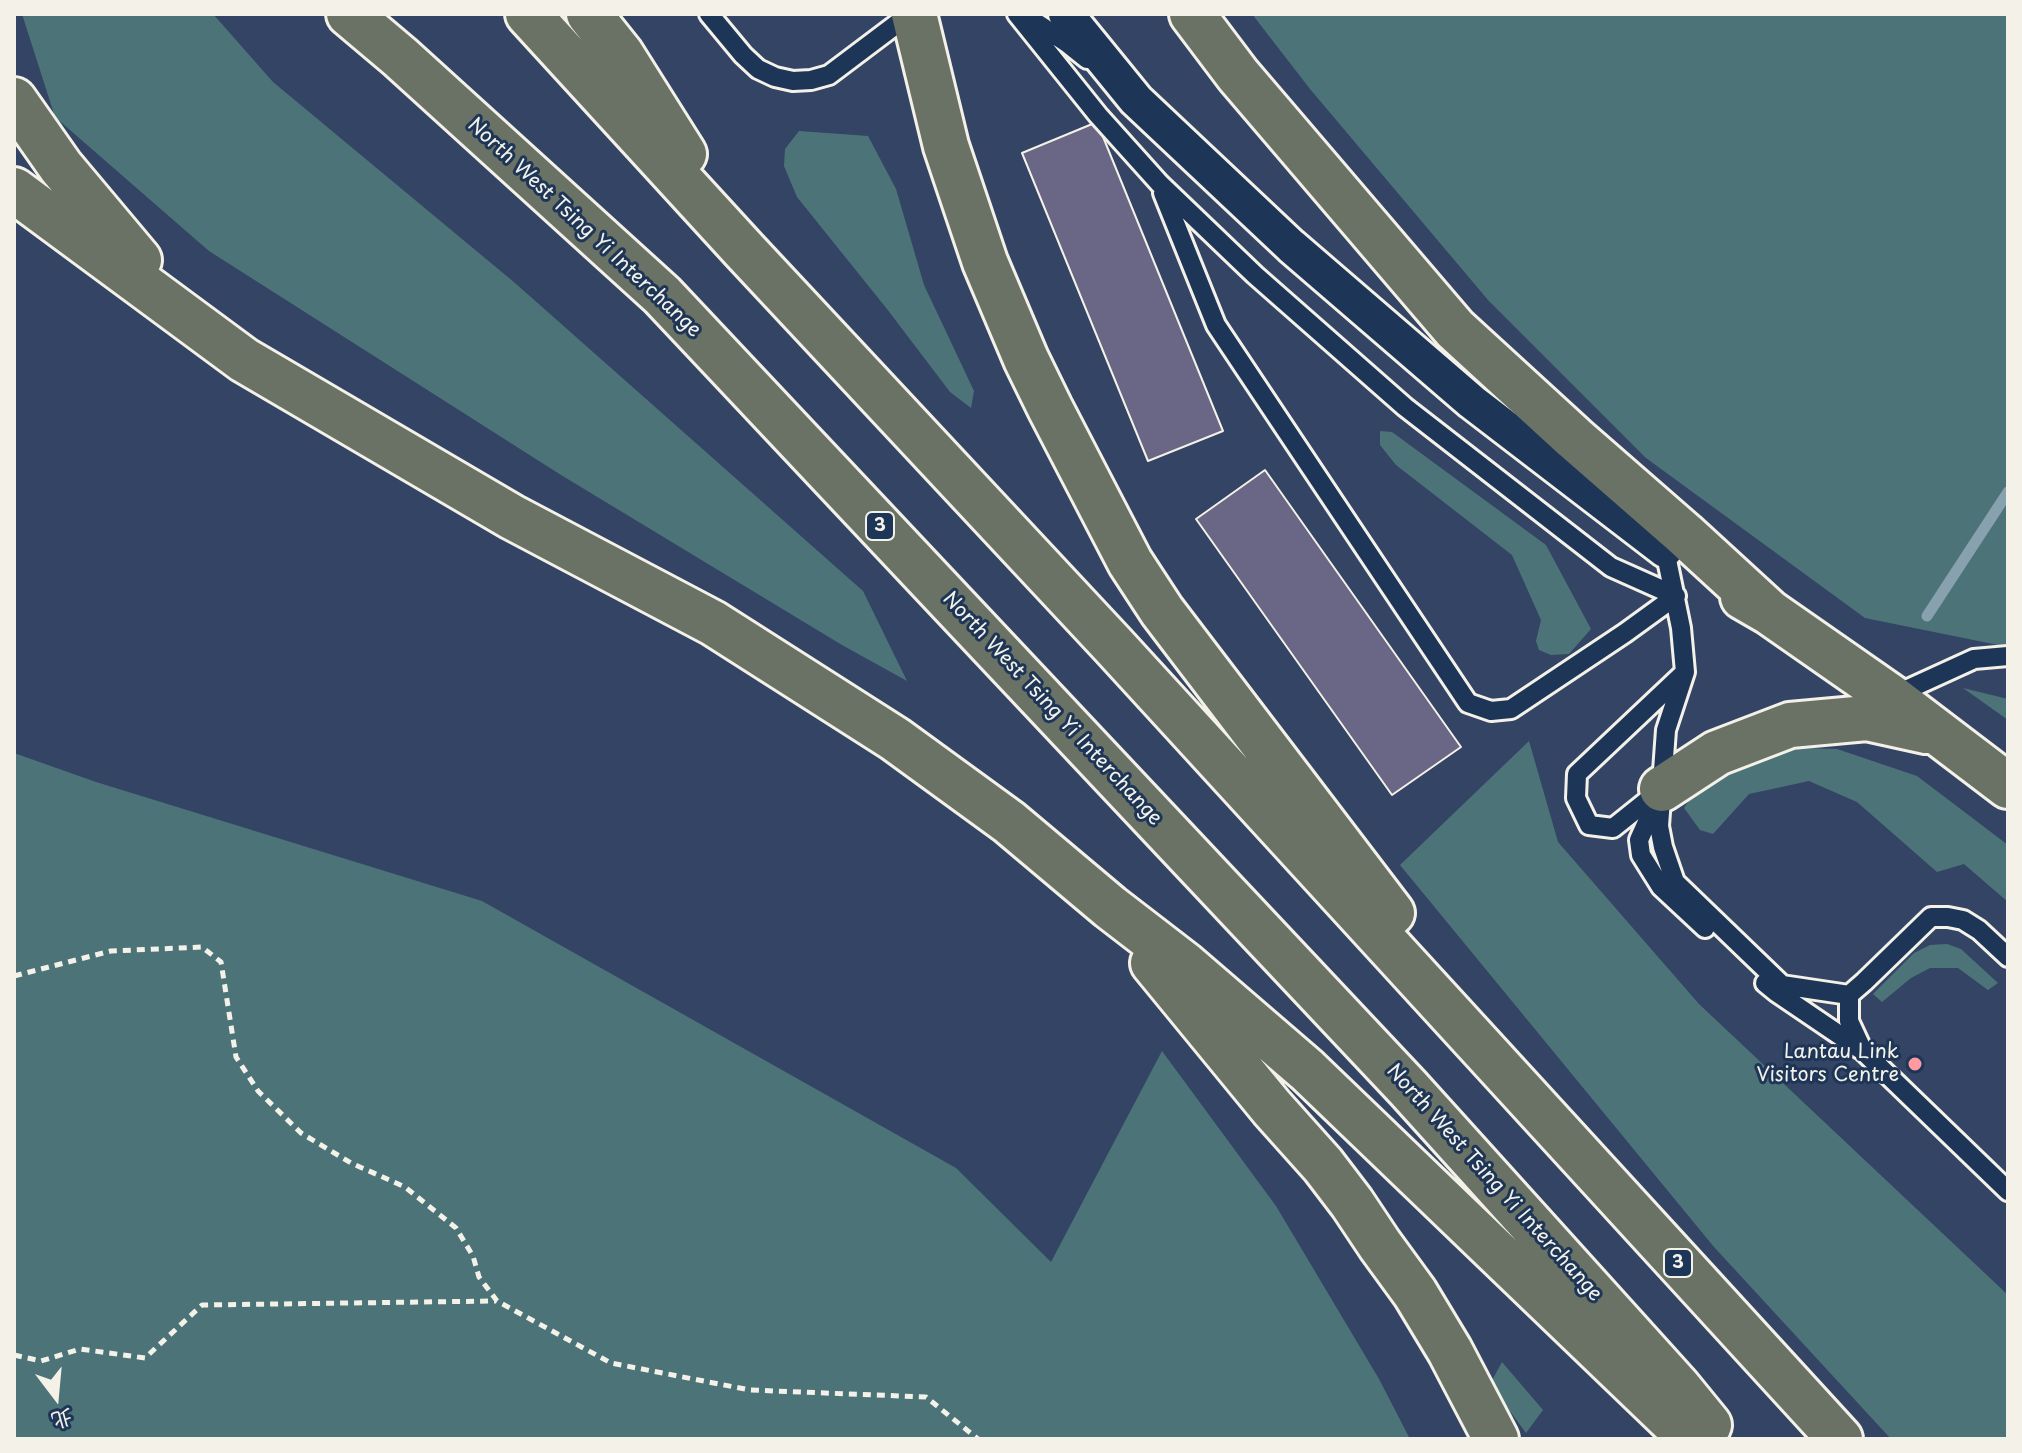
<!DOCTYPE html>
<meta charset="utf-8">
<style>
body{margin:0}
#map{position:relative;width:2022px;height:1453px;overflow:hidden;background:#344465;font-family:"Playpen Sans","LXGW WenKai TC",sans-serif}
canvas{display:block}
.frame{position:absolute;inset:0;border:16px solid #f4f1e8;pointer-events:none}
.north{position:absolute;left:16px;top:1357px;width:80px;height:80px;-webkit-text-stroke:6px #1d3557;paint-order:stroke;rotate:164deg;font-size:22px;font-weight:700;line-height:32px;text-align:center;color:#f4f1e8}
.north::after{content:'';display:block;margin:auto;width:28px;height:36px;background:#f4f1e8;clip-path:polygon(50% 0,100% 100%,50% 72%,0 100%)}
</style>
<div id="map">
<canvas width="2022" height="1453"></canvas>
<div class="frame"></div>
<div class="north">北</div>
</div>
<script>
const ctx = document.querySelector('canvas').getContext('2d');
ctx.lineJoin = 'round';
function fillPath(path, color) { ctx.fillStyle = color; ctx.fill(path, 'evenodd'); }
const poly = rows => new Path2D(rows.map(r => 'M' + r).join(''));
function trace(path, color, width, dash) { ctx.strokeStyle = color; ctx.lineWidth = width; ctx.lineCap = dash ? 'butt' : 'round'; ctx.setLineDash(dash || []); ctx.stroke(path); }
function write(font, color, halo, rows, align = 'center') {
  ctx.font = font + ' "Playpen Sans",sans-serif'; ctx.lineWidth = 6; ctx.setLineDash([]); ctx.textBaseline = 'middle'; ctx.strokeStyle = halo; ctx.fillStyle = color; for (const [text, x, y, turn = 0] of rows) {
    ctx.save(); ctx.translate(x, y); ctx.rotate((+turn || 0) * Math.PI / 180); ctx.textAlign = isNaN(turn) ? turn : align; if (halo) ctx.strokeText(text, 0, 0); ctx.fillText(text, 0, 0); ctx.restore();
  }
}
const green = poly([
 [22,14,213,14,273,82,515,283,863,591,907,681,842,645,561,475,209,251,55,117],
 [1252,14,2008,14,2008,647,1865,618,1646,458,1488,300,1310,89],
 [799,131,868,136,896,189,924,285,974,391,971,408,950,392,887,309,797,197,784,166,785,149],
 [1380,431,1392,432,1546,545,1591,629,1569,654,1551,655,1539,650,1536,641,1541,620,1512,555,1396,465,1380,445],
 [1963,688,2008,699,2008,720],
 [1529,741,1558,842,1699,1004,2008,1295,2008,1439,1891,1439,1714,1247,1400,865],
 [1802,748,1837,749,1917,776,2008,845,2008,902,1964,864,1937,872,1857,802,1809,781,1749,794,1713,834,1700,830,1684,808,1698,787,1727,769,1763,757],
 [14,753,96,782,482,901,956,1168,1051,1262,1162,1051,1276,1206,1379,1379,1410,1439,14,1439],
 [1947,944,1961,949,1998,983,1988,990,1958,968,1930,968,1911,978,1882,1002,1873,994,1914,953,1930,945],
 [1502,1362,1543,1410,1526,1433,1490,1384]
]);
const stream = poly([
 [1927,616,2008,492]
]);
const building = poly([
 [1097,122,1223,431,1148,461,1022,153,1097,122],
 [1265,470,1461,747,1392,795,1196,519,1265,470]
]);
const path = poly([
 [14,976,111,951,202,947,221,962,236,1057,258,1091,301,1133,351,1163,405,1187,456,1228,473,1256,479,1277,497,1301,611,1363,750,1390,926,1397,978,1439],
 [14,1355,41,1361,80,1349,145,1358,202,1305,496,1301]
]);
const service = poly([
 [709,14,743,55,758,69,775,77,793,81,811,80,829,75,910,14],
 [1017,14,1098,115,1160,184,1255,275,1405,407,1611,567,1676,596],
 [1026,16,1067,43,1087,59],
 [1163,193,1216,325,1468,703,1491,711,1511,709,1625,633,1676,596],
 [1665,550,1681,628,1685,672,1666,730,1659,826,1663,847,1675,882,1782,985,1849,995,1864,982,1931,917,1948,917,1963,920,1979,930,2008,957],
 [1893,696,1974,659,2008,656],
 [1658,792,1613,828,1589,825,1576,798,1577,774,1683,674],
 [1656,802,1639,840,1641,855,1661,887,1705,928],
 [1765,983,1776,992,1863,1051,2008,1191],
 [1849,995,1849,1021,1862,1049]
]);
const minor = poly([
 [1066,14,1136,100,1291,246,1472,402,1665,550]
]);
const motorway = poly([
 [349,14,400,57,662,295,1408,1088,1678,1387,1709,1425],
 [528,14,745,251,1113,645,1840,1439],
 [589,14,621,54,684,154],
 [914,14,946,146,985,262,1026,359,1050,408,1130,562,1162,611,1392,913],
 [1192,14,1238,75,1455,329,1574,438,1684,534,1769,612],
 [14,100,61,167,139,260],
 [14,190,244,360,512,517,713,623,895,739,1009,822,1110,907,1184,964,1307,1070,1691,1439],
 [1743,597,1769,612,1891,697,2008,786],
 [1662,789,1717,753,1790,725,1867,718,1926,731],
 [1153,963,1272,1108,1323,1165,1352,1203,1380,1245,1415,1293,1450,1351,1496,1439]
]);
const markers = [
 [1915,1064,8,"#ff9aa2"]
];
const shields = [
 [880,526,28],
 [1678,1263,28]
];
const shieldNames = [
 ["3",880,526],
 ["3",1678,1263]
];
const streetNames = [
 ["North West Tsing Yi Interchange",584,228,43],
 ["North West Tsing Yi Interchange",1052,709,47],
 ["North West Tsing Yi Interchange",1494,1183,48]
];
const poiNames = [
 ["Lantau Link",1899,1052],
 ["Visitors Centre",1899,1075]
];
fillPath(green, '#4c7478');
trace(stream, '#88a1ae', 11);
fillPath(building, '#6a6786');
trace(building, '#f4f1e8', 2);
trace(service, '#f4f1e8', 24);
trace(minor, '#f4f1e8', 40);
trace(motorway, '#f4f1e8', 50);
trace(path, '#f4f1e8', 5, [8, 6]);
trace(service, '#1d3557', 18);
trace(minor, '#1d3557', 34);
trace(motorway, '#6a7266', 44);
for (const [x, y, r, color] of markers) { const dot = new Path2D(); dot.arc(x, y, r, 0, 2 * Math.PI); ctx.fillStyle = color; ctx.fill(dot); trace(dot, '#1d3557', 3); }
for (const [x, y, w] of shields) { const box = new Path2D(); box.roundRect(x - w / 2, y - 14, w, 28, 6); ctx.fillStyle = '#1d3557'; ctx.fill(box); trace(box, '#f4f1e8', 2); }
write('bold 18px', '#f4f1e8', null, shieldNames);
write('20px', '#f4f1e8', '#1d3557', streetNames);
write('20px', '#f4f1e8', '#1d3557', poiNames, 'right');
</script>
